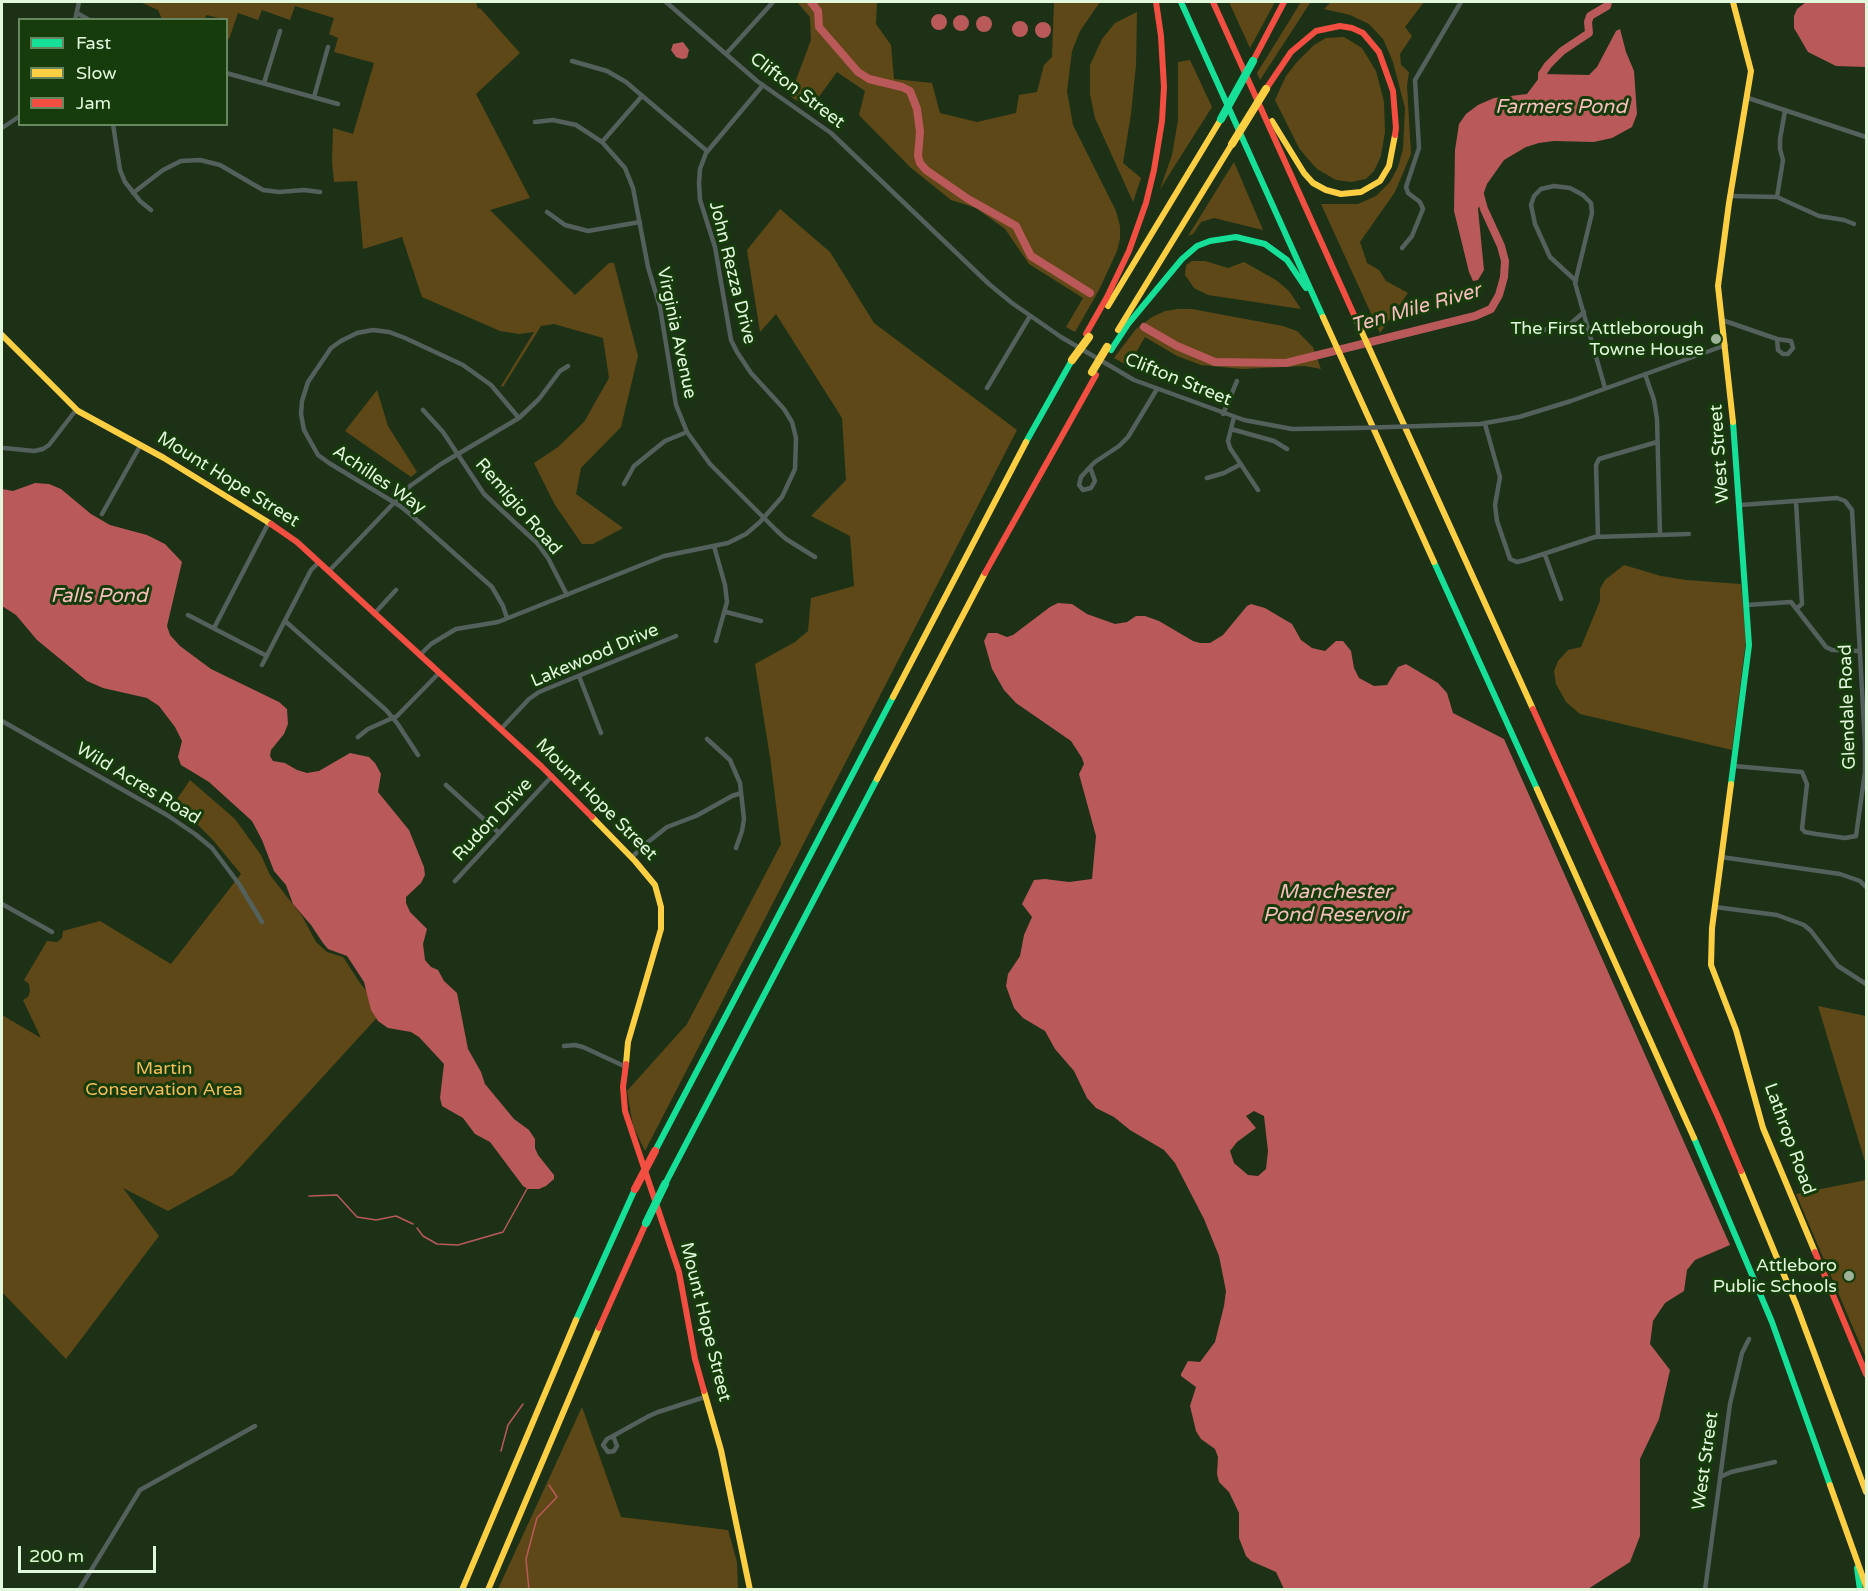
<!DOCTYPE html>
<style>
body{margin:0}
#map{position:relative;width:1868px;height:1591px;overflow:hidden;background:#1d3117;font-family:"Varela Round",sans-serif}
canvas{display:block}
.frame{position:absolute;inset:0;border:3px solid #e2f8dd;pointer-events:none}
.legend{position:absolute;left:18px;top:18px;width:210px;height:108px;box-sizing:border-box;background:#173c0c;border:2px solid #688760;margin:0;padding:8px 10px;list-style:none;font-size:18px;color:#e2f8dd}
.legend li{display:flex;align-items:center;gap:12px;height:30px}
.legend b{width:30px;border:2px solid #688760}
.scale{position:absolute;left:18px;top:1546px;width:138px;height:27px;box-sizing:border-box;border:3px solid #e2f8dd;border-top:0;padding-left:8px;font-size:18px;line-height:21px;white-space:nowrap;color:#e2f8dd;-webkit-text-stroke:4px #173c0c;paint-order:stroke}
</style>
<div id="map">
<canvas width="1868" height="1591"></canvas>
<div class="frame"></div>
<ul class="legend">
<li><b style="height:8px;background:#16e098"></b>Fast</li>
<li><b style="height:8px;background:#ffcf43"></b>Slow</li>
<li><b style="height:8px;background:#f24e42"></b>Jam</li>
</ul>
<div class="scale">200 m</div>
</div>
<script>
const ctx = document.querySelector('canvas').getContext('2d');
ctx.lineJoin = 'round';
function fillPath(path, color) { ctx.fillStyle = color; ctx.fill(path, 'evenodd'); }
const poly = rows => new Path2D(rows.map(r => 'M' + r).join(''));
function trace(path, color, width, dash) { ctx.strokeStyle = color; ctx.lineWidth = width; ctx.lineCap = dash ? 'butt' : 'round'; ctx.setLineDash(dash || []); ctx.stroke(path); }
function write(font, color, halo, rows, align = 'center') {
  ctx.font = font + ' "Varela Round",sans-serif'; ctx.lineWidth = 6; ctx.setLineDash([]); ctx.textBaseline = 'middle'; ctx.strokeStyle = halo; ctx.fillStyle = color; for (const [text, x, y, turn = 0] of rows) {
    ctx.save(); ctx.translate(x, y); ctx.rotate((+turn || 0) * Math.PI / 180); ctx.textAlign = isNaN(turn) ? turn : align; if (halo) ctx.strokeText(text, 0, 0); ctx.fillText(text, 0, 0); ctx.restore();
  }
}
const green = poly([
 [140,2,476,2,478,9,480,8,520,53,476,94,530,198,490,210,575,295,609,263,614,263,638,356,621,427,581,468,576,494,623,528,593,544,582,544,555,505,534,463,558,447,584,422,609,378,603,338,554,324,541,326,503,387,501,386,534,332,519,334,500,331,422,297,402,237,363,249,357,181,334,182,332,161,333,128,353,134,374,63,334,52,338,38,329,34,334,18,295,6,290,20,262,10,258,20,238,13,229,39,227,39,226,20,207,15,204,19,162,19,158,10],
 [797,2,877,2,876,24,891,45,894,79,932,83,940,113,977,122,1016,113,1019,95,1037,92,1044,65,1052,57,1054,2,1100,2,1080,31,1072,51,1067,91,1073,125,1116,211,1120,226,1120,239,1117,251,1099,290,1075,332,1066,327,1083,298,1029,264,1005,229,976,208,951,200,910,167,859,115,865,91,837,72,810,109,790,96,811,40,810,17],
 [1229,2,1275,2,1250,48],
 [1301,2,1310,3,1260,80,1257,73],
 [1331,2,1424,2,1405,27,1412,36,1400,54,1401,65,1409,72,1407,86,1411,154,1395,192,1360,242,1367,263,1379,270,1386,281,1408,293,1380,333,1321,204,1358,204,1376,196,1390,182,1398,167,1403,149,1405,108,1393,62,1383,39,1369,24,1350,15,1324,9],
 [1137,12,1136,65,1131,114,1123,163,1141,178,1133,202,1095,118,1090,94,1090,65,1102,39,1115,23],
 [1344,37,1362,48,1376,71,1384,102,1385,132,1381,156,1374,171,1366,179,1351,182,1336,180,1317,169,1308,159,1299,148,1275,100,1286,76,1297,62,1314,45,1326,38],
 [1190,60,1212,107,1160,189,1172,155,1178,120,1178,62],
 [1234,162,1263,230,1214,218,1201,222,1193,234,1188,236],
 [780,209,830,252,874,323,1017,430,645,1151,633,1126,627,1091,687,1024,781,844,770,757,755,664,795,642,808,631,811,598,854,586,850,536,811,516,846,480,842,418,776,314,760,332,747,250],
 [1192,261,1205,261,1228,268,1244,262,1276,280,1289,291,1301,309,1208,295,1194,288,1185,275,1186,265],
 [1178,309,1192,309,1283,326,1297,331,1313,347,1321,369,1305,366,1242,369,1201,365,1177,356,1145,337,1128,366,1114,358,1136,329,1152,317,1165,311],
 [377,390,388,426,417,472,411,477,345,431],
 [1624,565,1661,576,1686,580,1741,584,1746,640,1732,750,1580,714,1566,702,1556,684,1554,671,1558,661,1568,650,1581,647,1600,601,1600,589,1605,580],
 [190,780,235,819,261,855,270,875,302,916,316,942,327,952,343,957,360,983,383,1011,233,1175,168,1211,123,1188,159,1236,66,1359,2,1292,2,1015,41,1038,23,1000,28,997,30,991,29,984,24,980,47,941,57,942,62,938,63,931,100,921,171,964,241,874,213,840,186,813,173,805],
 [1818,1006,1866,1016,1866,1165],
 [1866,1180,1866,1358,1796,1194],
 [582,1407,621,1517,728,1530,737,1562,738,1589,498,1589]
]);
const water = poly([
 [1806,2,1834,3,1866,2,1866,67,1836,66,1808,52,1794,28,1794,16,1797,9],
 '931 22a8 8 0 1 1 16 0a8 8 0 1 1-16 0Z',
 '953 23a8 8 0 1 1 16 0a8 8 0 1 1-16 0Z',
 '976 24a8 8 0 1 1 16 0a8 8 0 1 1-16 0Z',
 '1012 29a8 8 0 1 1 16 0a8 8 0 1 1-16 0Z',
 '1035 30a8 8 0 1 1 16 0a8 8 0 1 1-16 0Z',
 [1620,29,1626,52,1634,71,1637,114,1632,127,1612,138,1594,142,1554,141,1539,143,1526,147,1504,160,1487,184,1478,209,1484,270,1478,280,1473,281,1469,272,1454,211,1455,150,1459,124,1466,114,1478,105,1494,98,1527,94,1542,74,1589,75,1597,67,1616,31],
 [683,42,689,50,687,58,682,59,676,57,671,50,673,44],
 [35,483,49,484,61,489,91,514,110,525,147,535,165,544,182,562,167,626,170,635,180,646,211,669,279,702,287,709,288,724,284,734,271,750,270,756,273,761,285,763,297,770,307,773,319,771,350,753,369,757,375,763,381,774,378,792,409,830,424,867,425,875,421,883,406,897,406,903,410,912,427,929,423,944,425,960,431,967,438,970,444,981,457,993,468,1049,481,1072,485,1084,514,1119,529,1130,535,1139,535,1148,538,1155,554,1175,554,1179,546,1186,539,1189,528,1189,523,1186,490,1142,475,1134,463,1118,442,1106,440,1098,444,1064,419,1037,411,1032,388,1028,378,1021,371,1010,364,982,353,965,347,956,328,949,323,943,311,925,293,904,286,885,274,871,262,840,252,821,209,782,181,765,178,757,182,741,175,727,159,706,147,698,103,688,87,681,37,640,16,615,2,606,2,489,13,491],
 [1058,603,1072,604,1087,614,1115,624,1127,622,1136,616,1145,616,1159,621,1193,641,1200,643,1210,643,1223,635,1247,606,1251,604,1265,608,1292,624,1301,640,1312,648,1325,651,1336,641,1343,641,1351,651,1354,668,1359,678,1374,686,1387,685,1398,667,1406,664,1438,683,1447,693,1453,713,1504,739,1730,1245,1695,1260,1687,1270,1684,1291,1665,1303,1653,1321,1650,1344,1670,1370,1659,1419,1640,1459,1640,1536,1630,1562,1588,1589,1284,1589,1276,1572,1251,1561,1246,1556,1239,1538,1239,1513,1229,1492,1219,1482,1217,1474,1218,1457,1215,1449,1201,1439,1196,1431,1190,1406,1196,1387,1181,1376,1181,1374,1188,1361,1200,1362,1215,1342,1224,1306,1226,1291,1219,1256,1204,1219,1175,1163,1164,1150,1130,1130,1114,1117,1096,1108,1087,1098,1074,1071,1055,1049,1045,1031,1023,1018,1014,1008,1006,986,1008,974,1020,956,1024,935,1032,917,1022,904,1034,880,1045,879,1069,882,1092,879,1096,836,1079,774,1084,764,1082,758,1071,741,1016,703,1004,690,992,669,984,641,988,633,997,633,1007,637,1013,635,1050,607],
 [1254,1111,1264,1116,1268,1151,1266,1169,1258,1176,1248,1175,1234,1163,1230,1151,1237,1142,1256,1128,1246,1116]
]);
const stream = poly([
 [309,1196,337,1195,357,1217,376,1220,396,1216,413,1224],
 [417,1228,423,1236,437,1244,458,1245,503,1232,528,1187],
 [501,1451,508,1425,523,1404],
 [529,1590,526,1559,537,1518,557,1497,549,1485]
]);
const river = poly([
 [811,2,818,11,819,27,858,72,869,79,902,87,910,91,917,109,920,132,918,156,920,163,926,170,968,199,1016,226,1031,256,1090,293],
 [1542,84,1542,74,1548,65,1562,51,1589,33,1588,22,1590,16,1607,6,1608,2],
 [1144,327,1177,346,1215,362,1286,363,1475,316,1491,309,1499,295,1504,277,1505,261,1501,246,1484,209,1479,191]
]);
const street = poly([
 [666,2,757,81,831,133,989,284,1012,303,1061,337,1134,380,1244,420,1292,429,1358,428],
 [77,13,89,20],
 [75,20,79,2],
 [726,54,773,2],
 [572,61,607,71,626,82,707,151],
 [226,73,338,104],
 [264,83,280,31],
 [314,97,328,47],
 [1748,98,1866,137],
 [535,122,553,120,576,125,602,142,625,168,633,188,648,267,660,307,676,405,687,432,710,464,776,530,786,539,815,557],
 [113,124,120,170,125,182,140,201,151,210],
 [2,128,20,116],
 [602,142,642,96],
 [133,193,163,170,181,161,200,160,220,165,263,190,279,192,304,190,320,192],
 [1730,196,1777,197,1819,216,1844,220,1854,224],
 [1777,197,1783,160,1780,149,1780,139,1785,111],
 [547,212,565,225,588,231,640,222],
 [1402,248,1412,236,1423,209,1420,202,1408,193,1406,187,1419,148,1415,80,1461,2],
 [1576,281,1550,257,1535,224,1531,205,1534,196,1541,189,1554,186,1570,188,1583,195,1591,203,1592,213,1575,283,1605,388],
 [1722,320,1777,339,1791,341,1793,348,1788,354,1783,354,1778,350,1777,339],
 [1543,330,1569,325,1584,312],
 [1645,374,1654,400,1657,419,1660,535],
 [987,388,1030,316],
 [423,410,443,432,484,494,537,543,548,558,567,595],
 [1223,414,1237,381],
 [1234,417,1228,441,1230,448,1258,490],
 [1485,424,1500,477,1495,505,1497,521,1510,559,1517,562,1525,560,1595,537,1689,534],
 [1421,426,1480,424,1519,417,1571,401,1726,345],
 [1231,429,1274,441,1287,449],
 [4,448,34,451,43,449,49,445,76,410],
 [1090,467,1095,481,1091,488,1083,490,1079,485,1081,477,1090,467,1095,462,1119,446,1128,437,1157,389],
 [1207,478,1224,473,1241,464],
 [624,484,634,466,650,453,665,441,687,432],
 [1796,502,1802,604,1797,608],
 [102,514,140,446],
 [1598,537,1596,465,1599,459,1657,442],
 [714,546,725,585,727,602,716,641],
 [1545,555,1561,599],
 [329,571,410,486,441,464,519,418,539,399,560,371,568,366],
 [1747,605,1791,602,1826,647,1832,650,1860,651],
 [726,612,761,621],
 [374,614,396,590],
 [188,615,267,656],
 [507,618,503,606,492,587,410,514,400,506,329,463,318,455,304,430,301,414,302,401,308,382,331,348,341,341,357,333,373,330,389,332,405,338,463,365,491,385,519,418],
 [285,621,386,710,397,723,418,755],
 [214,628,269,522],
 [420,655,431,644,456,629,498,622,664,556,728,543,746,534,760,522,782,497,795,469,796,438,792,422,784,409,751,373,737,352,731,340,715,247,700,200,699,183,700,169,706,153,763,85],
 [262,665,311,570,319,562],
 [579,676,601,733],
 [2,721,167,815,195,834,212,848,239,884,262,922],
 [501,729,529,699,539,692,676,636],
 [358,737,368,729,397,716,439,673],
 [707,739,730,760,740,783,744,819,742,831,736,848],
 [1734,766,1802,772,1807,784,1802,829,1805,832,1816,834,1845,838,1856,836,1865,772,1865,744,1852,510,1845,501,1837,498,1740,505],
 [446,785,499,833],
 [632,857,648,842,667,827,696,816,732,796,741,793],
 [1721,857,1840,874,1860,881,1866,887],
 [455,881,552,776],
 [2,904,52,932],
 [1715,907,1777,915,1804,925,1811,931,1838,966,1866,984],
 [564,1046,575,1045,583,1047,624,1066],
 [613,1436,617,1446,614,1451,608,1452,603,1445,607,1439,613,1436,649,1416,658,1412,705,1397],
 [1720,1477,1731,1472,1775,1462],
 [79,1590,140,1490,255,1426],
 [1705,1590,1730,1404,1742,1353,1749,1339]
]);
const fast = poly([
 [1181,2,1323,317],
 [1111,350,1128,324,1182,259,1197,246,1210,241,1236,237,1265,244,1287,260,1306,288],
 [1026,442,1072,360],
 [1434,562,1537,789],
 [1731,784,1749,645,1733,422],
 [1694,1138,1772,1322,1830,1485],
 [655,1151,893,697],
 [665,1184,877,779],
 [576,1320,635,1189],
 [1857,1568,1860,1590]
]);
const slow = poly([
 [1733,2,1751,71,1729,203,1718,286,1733,422],
 [1272,121,1304,173,1313,183,1326,190,1341,194,1361,192,1380,181,1389,166,1395,135],
 [1108,306,1221,119],
 [1323,317,1434,562],
 [1355,317,1533,709],
 [1118,330,1232,144],
 [2,335,78,411,164,458,271,524],
 [893,697,1026,442],
 [877,779,985,573],
 [1731,784,1712,928,1711,965,1736,1030,1763,1128,1815,1252],
 [1537,789,1694,1138],
 [592,817,635,861,655,885,661,907,661,929,628,1042,626,1064],
 [1741,1171,1796,1304,1866,1492],
 [704,1391,721,1450,750,1590],
 [1830,1485,1866,1586],
 [462,1590,576,1320],
 [488,1590,599,1328]
]);
const jam = poly([
 [1213,2,1355,317],
 [1253,61,1284,2],
 [1266,89,1291,52,1316,31,1340,26,1352,28,1363,33,1379,52,1393,91,1396,128,1395,135],
 [1086,334,1107,297,1129,251,1146,203,1154,170,1162,121,1164,87,1161,36,1156,2],
 [271,524,297,542,542,767,592,817],
 [985,573,1096,375],
 [1533,709,1719,1119,1741,1171],
 [626,1064,623,1087,625,1111,679,1272,695,1359,704,1391],
 [1815,1252,1866,1374],
 [599,1328,646,1223]
]);
const streetBridge = poly([
 [1358,428,1421,426]
]);
const fastBridge = poly([
 [1221,119,1253,61],
 [646,1223,665,1184]
]);
const slowBridge = poly([
 [1232,144,1266,89],
 [1072,360,1089,337],
 [1092,372,1107,347]
]);
const jamBridge = poly([
 [635,1189,655,1151]
]);
const markers = [
 [1716,339,6,"#9db298"],
 [1849,1276,6,"#9db298"]
];
const streetNames = [
 ["Clifton Street",797,91,37],
 ["John Rezza Drive",732,273,76],
 ["Virginia Avenue",676,333,78],
 ["Clifton Street",1178,380,22],
 ["West Street",1720,454,-94],
 ["Mount Hope Street",228,480,32],
 ["Achilles Way",379,480,34],
 ["Remigio Road",518,507,49],
 ["Lakewood Drive",595,656,-23],
 ["Glendale Road",1848,707,-92],
 ["Wild Acres Road",138,784,31],
 ["Mount Hope Street",596,800,45],
 ["Rudon Drive",493,820,-47],
 ["Lathrop Road",1789,1139,70],
 ["Mount Hope Street",705,1322,76],
 ["West Street",1706,1461,-82]
];
const poiNames = [
 ["The First Attleborough",1704,329],
 ["Towne House",1704,350],
 ["Attleboro",1837,1266],
 ["Public Schools",1837,1287]
];
const parkNames = [
 ["Martin",164,1069],
 ["Conservation Area",164,1090]
];
const waterNames = [
 ["Farmers Pond",1561,108],
 ["Ten Mile River",1416,309,-16],
 ["Falls Pond",99,597],
 ["Manchester",1335,893],
 ["Pond Reservoir",1335,916]
];
fillPath(green, '#5f4817');
fillPath(water, '#b9595a');
trace(stream, '#b9595a', 1.5);
trace(river, '#b9595a', 8);
trace(street, '#53605c', 4.5);
trace(fast, '#16e098', 6);
trace(slow, '#ffcf43', 6);
trace(jam, '#f24e42', 6);
trace(streetBridge, '#53605c', 4.5);
trace(fastBridge, '#16e098', 8);
trace(slowBridge, '#ffcf43', 8);
trace(jamBridge, '#f24e42', 8);
for (const [x, y, r, color] of markers) { const dot = new Path2D(); dot.arc(x, y, r, 0, 2 * Math.PI); ctx.fillStyle = color; ctx.fill(dot); trace(dot, '#173c0c', 2); }
write('18px', '#e2f8dd', '#173c0c', streetNames);
write('18px', '#e2f8dd', '#173c0c', poiNames, 'right');
write('18px', '#f5bd58', '#173c0c', parkNames);
write('italic 20px', '#f9bfbe', '#173c0c', waterNames);
</script>
